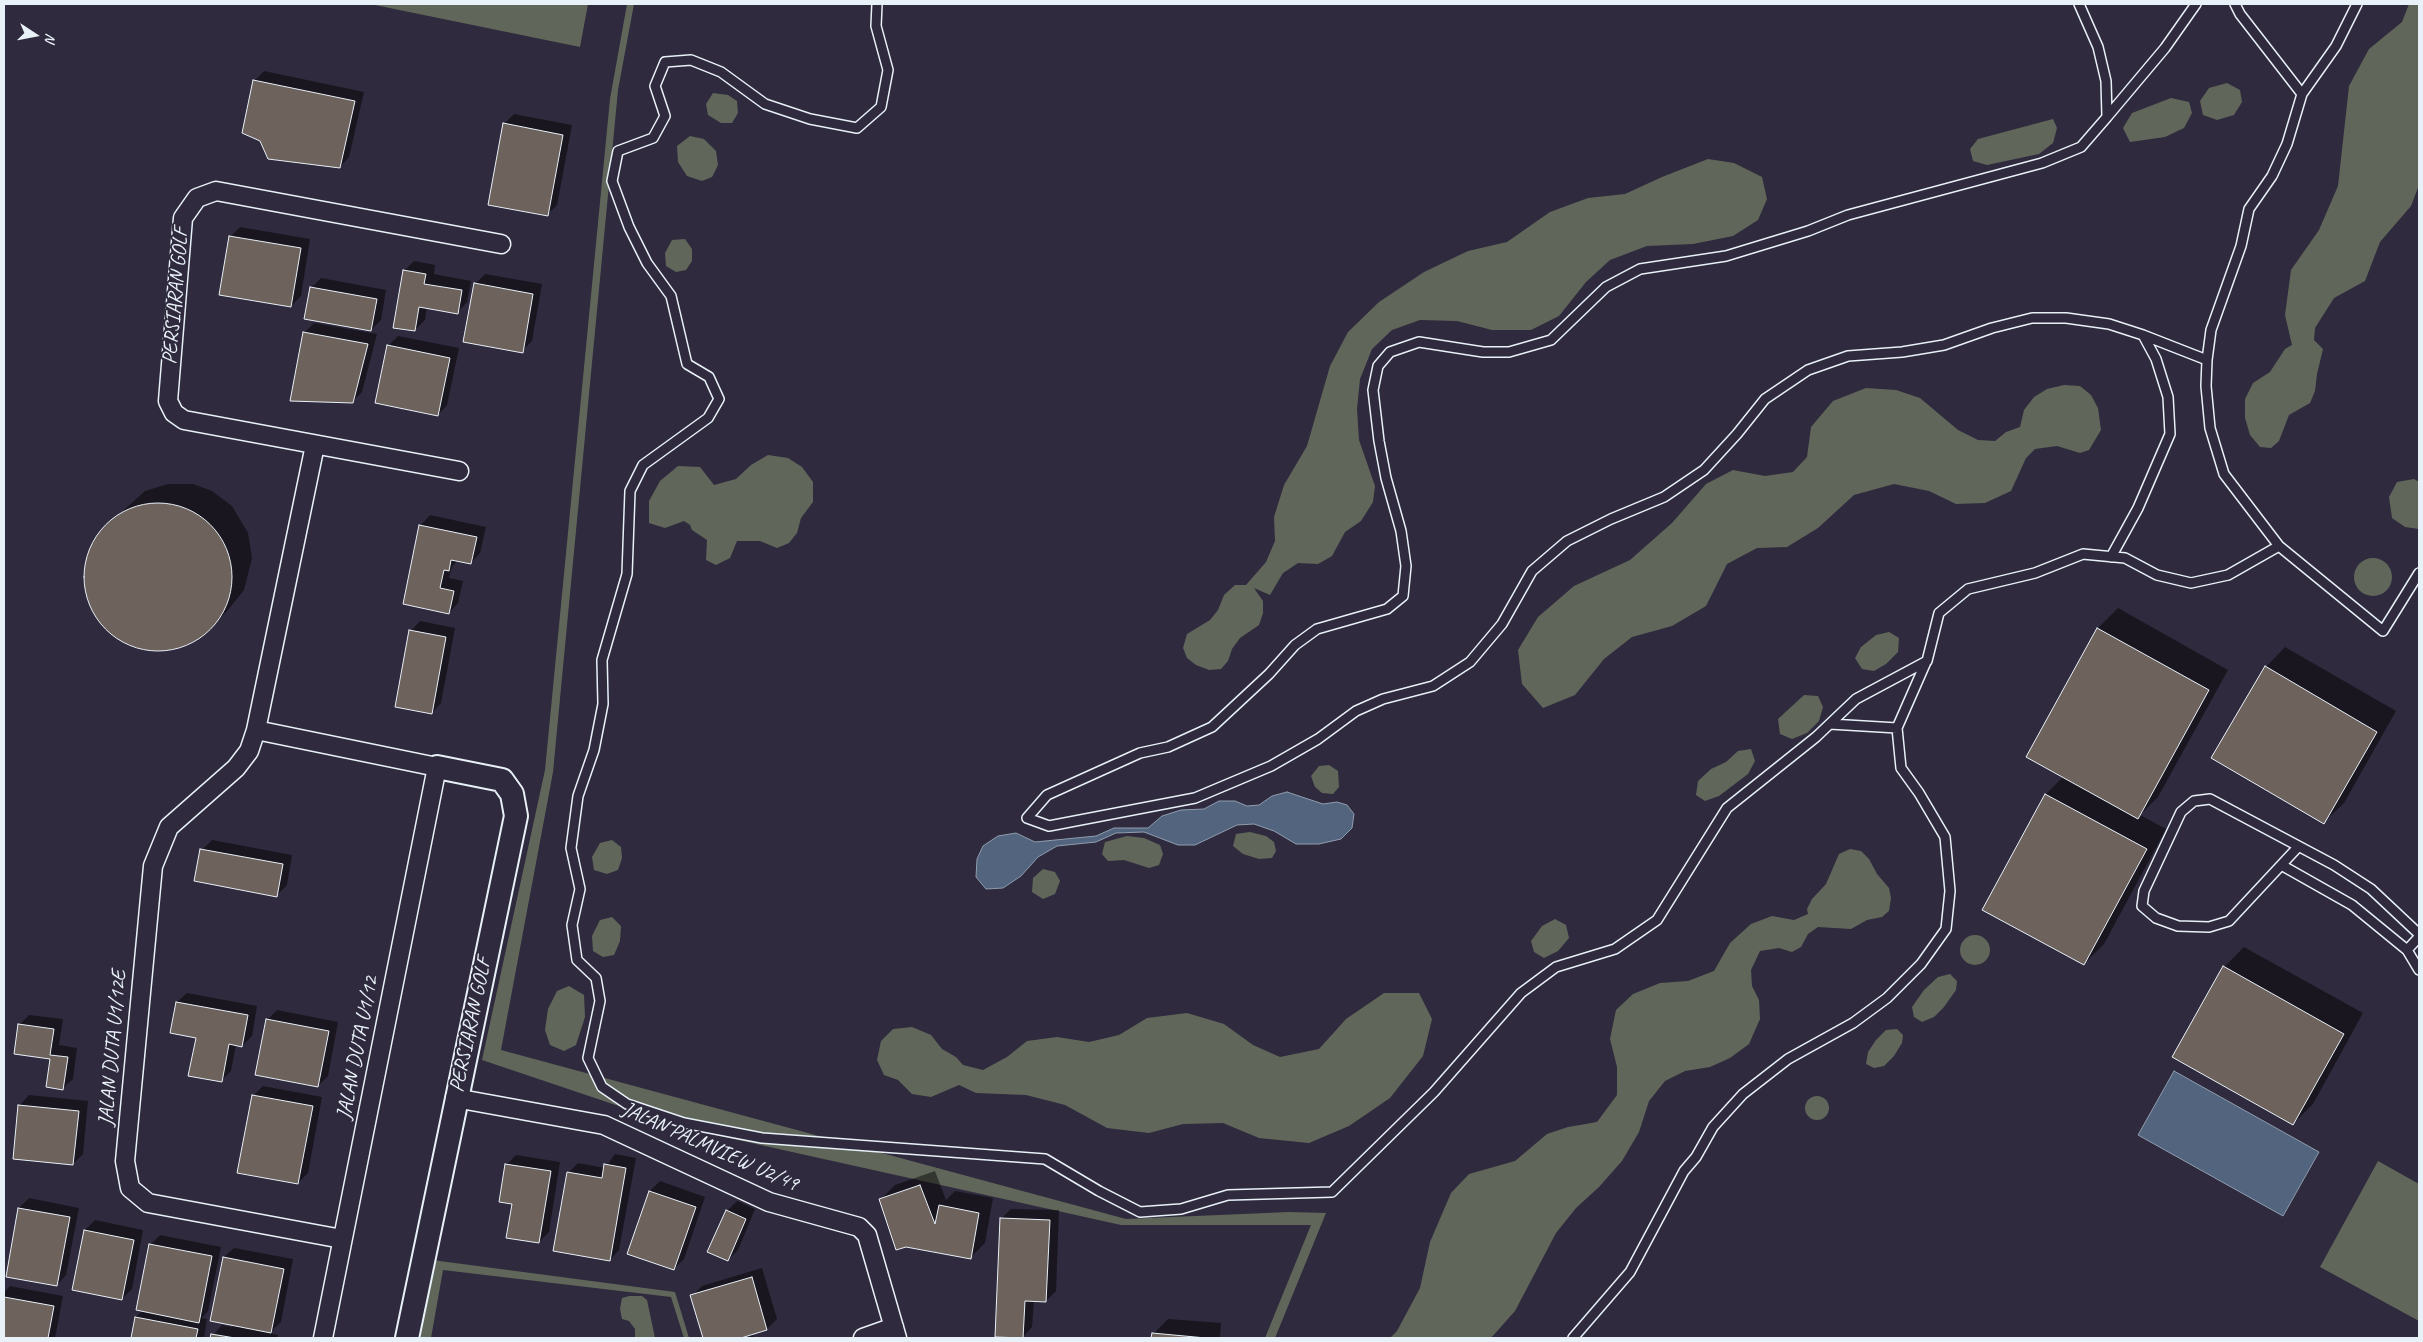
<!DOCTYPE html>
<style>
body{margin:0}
#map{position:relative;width:2423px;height:1342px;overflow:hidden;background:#2f2a3d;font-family:Caveat,sans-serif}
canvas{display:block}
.frame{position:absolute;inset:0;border:5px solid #e8f1f8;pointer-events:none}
.north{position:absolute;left:10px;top:10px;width:50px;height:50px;-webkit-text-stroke:4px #2f2a3d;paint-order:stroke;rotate:101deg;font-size:14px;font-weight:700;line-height:20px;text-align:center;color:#e8f1f8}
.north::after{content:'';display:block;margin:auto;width:18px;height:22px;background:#e8f1f8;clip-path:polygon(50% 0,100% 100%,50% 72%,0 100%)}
</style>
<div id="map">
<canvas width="2423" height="1342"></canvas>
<div class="frame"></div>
<div class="north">N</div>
</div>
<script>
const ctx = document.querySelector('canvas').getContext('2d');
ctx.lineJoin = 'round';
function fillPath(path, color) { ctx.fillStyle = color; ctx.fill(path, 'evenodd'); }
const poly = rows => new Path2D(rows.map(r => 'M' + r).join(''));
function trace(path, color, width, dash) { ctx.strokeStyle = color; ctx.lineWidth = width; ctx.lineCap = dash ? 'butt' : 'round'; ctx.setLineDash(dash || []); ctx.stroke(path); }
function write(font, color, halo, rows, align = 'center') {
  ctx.font = font + ' Caveat,sans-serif'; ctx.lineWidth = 4; ctx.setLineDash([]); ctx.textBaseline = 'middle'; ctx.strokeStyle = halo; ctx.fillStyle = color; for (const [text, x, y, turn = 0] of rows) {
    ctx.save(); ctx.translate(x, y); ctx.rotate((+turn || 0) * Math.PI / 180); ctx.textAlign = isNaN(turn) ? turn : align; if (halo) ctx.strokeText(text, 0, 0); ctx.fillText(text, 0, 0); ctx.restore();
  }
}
const green = poly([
 [370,4,588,4,580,47],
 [627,4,634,4,618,90,553,772,501,1050,1126,1219,1289,1212,1326,1213,1275,1338,1265,1338,1311,1225,1121,1225,684,1128,482,1060,545,770,610,99],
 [2409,4,2419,4,2419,185,2411,206,2380,242,2365,281,2334,298,2315,328,2314,340,2323,349,2317,374,2315,391,2310,403,2289,415,2279,441,2271,448,2260,447,2250,435,2245,418,2245,399,2253,383,2270,372,2285,349,2292,345,2285,315,2291,270,2319,230,2338,186,2349,86,2369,49,2402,22],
 [2227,83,2240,90,2242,102,2234,115,2217,120,2203,115,2200,101,2209,88],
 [713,93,728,95,737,101,738,113,732,123,721,123,708,115,706,104],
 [2171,98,2189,102,2192,113,2184,128,2165,137,2130,142,2123,128,2132,113],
 [2053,119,2057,128,2053,143,2039,154,1987,165,1973,161,1970,149,1978,139],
 [690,136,704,139,716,151,718,165,712,177,702,181,687,176,678,162,677,146],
 [1708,159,1734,163,1762,177,1767,199,1758,220,1733,236,1693,244,1647,246,1610,260,1586,282,1559,316,1531,330,1492,330,1457,321,1420,320,1392,330,1372,349,1360,379,1357,409,1359,440,1375,486,1373,502,1361,521,1345,532,1332,556,1318,564,1298,563,1283,573,1270,595,1254,588,1263,601,1263,613,1259,625,1240,638,1232,649,1228,661,1221,669,1209,670,1196,665,1187,658,1183,648,1187,634,1210,620,1218,610,1224,595,1235,585,1246,585,1266,562,1275,541,1274,517,1284,485,1307,446,1330,366,1348,332,1379,302,1424,272,1468,251,1507,242,1550,212,1588,198,1625,194,1662,177],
 [685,239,692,249,692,261,686,270,676,272,666,266,665,253,672,240],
 [2064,385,2080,386,2091,395,2098,408,2101,430,2089,450,2080,453,2057,446,2035,449,2026,458,2011,491,1985,503,1956,504,1929,491,1894,484,1854,495,1818,528,1787,547,1757,548,1727,564,1706,606,1672,626,1632,637,1604,659,1575,695,1543,708,1522,684,1518,650,1538,617,1574,586,1630,560,1672,523,1706,484,1733,470,1765,476,1793,472,1807,457,1811,427,1833,401,1866,388,1896,390,1920,398,1958,430,1978,440,1995,441,2006,432,2020,427,2024,410,2034,397,2047,389],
 [768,455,788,458,802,467,813,482,813,502,801,518,797,533,789,543,777,548,760,541,737,541,730,558,716,565,706,560,707,540,692,530,690,525,684,521,665,528,649,523,649,501,660,481,678,466,700,467,714,485,736,479,751,465],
 [2414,479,2419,482,2419,529,2405,527,2392,518,2389,497,2397,482],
 '2354 577a19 19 0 1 1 38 0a19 19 0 1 1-38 0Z',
 [1889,632,1899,638,1898,652,1886,664,1874,671,1862,669,1855,658,1861,647,1876,635],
 [1804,695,1818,696,1823,707,1819,721,1807,733,1792,739,1780,734,1778,719],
 [1751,749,1755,761,1748,774,1719,796,1705,801,1696,795,1698,781,1711,769,1726,762,1738,751],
 [1329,765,1338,771,1339,787,1333,794,1322,793,1315,787,1311,776,1319,766],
 [1250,832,1266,836,1274,842,1276,851,1272,858,1259,859,1243,854,1233,846,1236,834],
 [1127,836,1144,838,1160,845,1163,854,1159,865,1149,868,1124,860,1108,861,1102,854,1105,842],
 [612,840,621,847,622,858,618,870,607,874,594,870,592,857,600,843],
 [1850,849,1861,851,1869,859,1877,874,1889,888,1891,898,1889,911,1882,917,1867,920,1851,929,1818,927,1808,934,1801,947,1792,952,1779,948,1760,951,1751,970,1752,986,1759,1000,1760,1019,1749,1044,1730,1058,1710,1067,1685,1071,1665,1081,1649,1101,1639,1132,1622,1161,1599,1187,1576,1208,1556,1233,1515,1311,1491,1338,1390,1338,1397,1331,1420,1288,1430,1242,1451,1193,1469,1174,1515,1161,1547,1134,1568,1127,1597,1122,1617,1095,1617,1067,1610,1039,1616,1010,1633,994,1660,983,1688,981,1714,971,1730,943,1751,924,1772,916,1794,920,1808,914,1807,909,1812,899,1826,884,1839,854],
 [1043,869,1055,872,1060,881,1055,894,1043,899,1032,892,1033,878],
 [612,917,621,926,620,941,614,955,603,957,593,951,592,936,600,920],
 [1555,919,1566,925,1569,938,1558,951,1544,958,1534,952,1531,941,1542,926],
 '1960 950a15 15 0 1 1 30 0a15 15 0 1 1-30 0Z',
 [1950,974,1957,981,1956,990,1944,1007,1934,1017,1922,1022,1914,1017,1912,1007,1924,990,1938,977],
 [569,986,584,995,585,1017,576,1045,564,1051,550,1045,545,1030,548,1009,557,991],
 [1384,993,1419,993,1432,1019,1423,1056,1390,1098,1349,1126,1309,1143,1259,1138,1223,1123,1183,1124,1149,1133,1107,1128,1065,1105,1026,1095,976,1093,959,1085,931,1097,912,1094,898,1080,884,1075,877,1060,881,1041,893,1029,912,1027,931,1035,942,1049,956,1057,963,1065,983,1070,1007,1057,1027,1041,1057,1037,1089,1042,1119,1035,1147,1018,1187,1013,1224,1024,1253,1045,1280,1057,1319,1049,1346,1019],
 [1897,1029,1903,1035,1902,1043,1894,1056,1884,1066,1874,1068,1866,1064,1868,1052,1876,1040,1886,1030],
 '1805 1108a12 12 0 1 1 24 0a12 12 0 1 1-24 0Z',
 [2378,1161,2419,1184,2419,1321,2320,1267],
 [432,1260,675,1292,689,1338,684,1338,671,1297,443,1270,431,1338,419,1338],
 [629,1296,642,1296,647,1300,655,1338,635,1338,635,1329,629,1321,622,1319,620,1309,622,1298]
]);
const water = poly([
 [1287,792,1323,804,1337,802,1347,805,1354,814,1352,828,1341,839,1319,844,1296,844,1274,831,1254,824,1237,825,1195,845,1178,845,1144,832,1116,833,1096,842,1057,846,1038,857,1021,876,1003,888,986,889,976,877,977,859,983,846,998,836,1016,833,1035,842,1096,836,1114,828,1148,828,1162,816,1181,810,1204,809,1219,801,1235,801,1247,806,1259,805,1272,796,1287,792],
 [2174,1071,2319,1152,2283,1216,2138,1135,2174,1071]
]);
const shadow = poly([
 [264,71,364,92,349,157,340,167,254,81],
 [514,114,572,125,557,205,547,215,504,124],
 [240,227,310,239,301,296,291,306,230,237],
 [414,261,435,265,434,274,471,281,467,302,458,312,427,307,425,320,415,330,404,271],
 [485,274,542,284,532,341,522,351,475,284],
 [321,278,386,290,381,320,371,330,311,288],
 [314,323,377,334,362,392,352,402,304,333],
 [398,336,459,348,447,405,438,415,388,346],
 [168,484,193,484,212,491,232,506,248,533,252,558,244,590,228,610,208,631,183,646,158,651,135,647,113,635,97,618,87,594,85,576,90,551,104,528,145,491],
 [430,515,486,527,480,553,471,563,458,560,452,567,449,578,463,581,458,603,449,613,404,603,421,525],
 [2118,608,2228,670,2158,797,2140,815,2166,829,2104,944,2084,964,1984,909,2046,794,2064,776,2028,756,2098,628],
 [420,621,455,628,441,703,432,713,411,631],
 [2285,647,2396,711,2344,803,2324,822,2266,667],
 [212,840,292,855,287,885,277,895,202,850],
 [2244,947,2363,1013,2313,1104,2293,1124,2174,1057,2224,967],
 [187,993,257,1006,252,1036,242,1046,236,1044,231,1071,221,1081,177,1002],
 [277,1010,338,1022,328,1076,318,1086,267,1020],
 [29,1015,63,1019,59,1045,77,1048,73,1079,63,1088,51,1058,19,1025],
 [263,1086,322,1097,308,1173,298,1183,253,1096],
 [29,1095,88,1101,83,1154,73,1164,20,1105],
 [615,1154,636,1158,619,1250,610,1260,568,1173,578,1163,605,1168],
 [516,1155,560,1162,549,1232,539,1242,514,1203,506,1165],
 [935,1171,946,1200,955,1191,993,1198,985,1243,970,1258,880,1200,895,1185],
 [660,1181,705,1197,684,1259,674,1269,629,1253,650,1191],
 [29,1198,79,1208,66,1275,57,1285,7,1276,19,1208],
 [737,1201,755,1209,738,1250,728,1260,727,1211],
 [1011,1209,1059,1210,1056,1291,1046,1301,1034,1300,1032,1327,1023,1337,1001,1219],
 [95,1220,143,1230,132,1289,122,1299,85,1230],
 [160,1235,221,1247,208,1311,202,1318,207,1319,204,1338,132,1338,136,1317,143,1310,150,1245],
 [234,1248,293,1259,281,1322,269,1333,278,1335,277,1338,211,1338,222,1325,232,1327,224,1257],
 [762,1268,777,1319,767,1329,752,1333,754,1338,704,1338,692,1296,702,1286],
 [10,1286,63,1296,55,1338,4,1338,4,1293],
 [1168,1319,1221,1323,1220,1338,1153,1338,1153,1334]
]);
const building = poly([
 [253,80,355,101,340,168,268,159,260,141,242,133,253,80],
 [503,123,563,135,548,216,488,205,503,123],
 [229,236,301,248,291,307,219,295,229,236],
 [403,270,426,274,424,284,462,290,458,314,419,307,415,331,393,328,403,270],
 [474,283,533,294,523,353,463,342,474,283],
 [310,287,377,299,371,331,304,319,310,287],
 [303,332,368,344,353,403,290,401,303,332],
 [387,345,450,358,438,416,375,403,387,345],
 '84 577a74 74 0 1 1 148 0a74 74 0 1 1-148 0Z',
 [419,525,477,537,471,564,451,560,449,571,444,570,440,588,454,591,449,614,403,604,419,525],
 [2097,628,2209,690,2138,819,2026,757,2097,628],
 [409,630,446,637,432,714,395,707,409,630],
 [2265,666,2377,732,2324,824,2211,758,2265,666],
 [2045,794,2147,849,2084,965,1982,910,2045,794],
 [200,849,283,864,277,897,194,881,200,849],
 [2223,966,2344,1034,2293,1125,2172,1057,2223,966],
 [176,1002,248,1015,242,1047,229,1044,222,1082,188,1076,196,1038,170,1033,176,1002],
 [266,1019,329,1031,318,1087,255,1075,266,1019],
 [18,1024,54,1029,50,1055,68,1057,63,1090,46,1087,50,1059,14,1054,18,1024],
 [252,1095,313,1106,298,1184,237,1173,252,1095],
 [18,1105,79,1111,73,1165,13,1159,18,1105],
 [505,1164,551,1171,539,1243,506,1238,512,1204,499,1202,505,1164],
 [604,1164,626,1168,610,1261,553,1251,567,1172,602,1178,604,1164],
 [920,1185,935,1224,939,1205,979,1213,971,1259,906,1247,896,1250,879,1199,920,1185],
 [649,1191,696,1207,674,1270,627,1254,649,1191],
 [18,1208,70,1217,57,1286,6,1277,18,1208],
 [726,1210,746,1219,728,1261,707,1252,726,1210],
 [1000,1218,1050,1220,1046,1302,1025,1301,1023,1338,995,1337,1000,1218],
 [84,1230,134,1240,122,1300,72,1290,84,1230],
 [149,1244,212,1256,199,1323,136,1310,149,1244],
 [223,1257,284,1269,271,1333,210,1321,223,1257],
 [752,1277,767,1330,741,1338,703,1338,690,1295,752,1277],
 [4,1297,54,1306,48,1338,4,1338,4,1297],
 [135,1317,198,1329,196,1338,131,1338,135,1317],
 [1152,1333,1206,1338,1151,1338,1152,1333],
 [211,1334,235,1338,210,1338,211,1334]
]);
const service = poly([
 [877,4,876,26,888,70,881,107,857,128,810,119,765,104,721,72,691,60,665,62,655,86,665,116,653,138,618,151,612,181,629,227,647,263,671,296,687,364,709,377,719,399,708,418,643,465,630,491,627,574,602,660,603,704,594,750,578,796,571,848,580,889,572,925,577,960,596,978,600,1001,588,1058,602,1087,627,1104,684,1123,762,1138,1045,1159,1099,1191,1140,1212,1181,1209,1228,1195,1332,1192,1434,1092,1521,993,1556,967,1615,949,1657,920,1727,808,1816,737,1856,699,1927,661,1939,613,1968,589,2035,573,2083,554,2125,558,2157,575,2191,583,2228,575,2279,546],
 [2079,4,2098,47,2106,81,2107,117,2081,147,2042,163,1848,215,1808,231,1726,256,1640,269,1606,287,1551,340,1509,352,1483,352,1419,342,1390,352,1378,366,1373,390,1379,441,1386,478,1401,531,1406,566,1403,596,1387,609,1317,629,1295,645,1269,674,1212,727,1168,747,1140,753,1047,795,1027,818,1049,826,1195,798,1271,766,1318,739,1356,711,1383,699,1433,686,1470,662,1502,624,1532,571,1567,541,1611,519,1664,497,1704,470,1737,434,1765,399,1808,370,1848,356,1902,352,1944,345,1992,328,2032,318,2066,318,2109,324,2143,335,2156,359,2168,397,2170,434,2138,508,2111,557],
 [2235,4,2240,14,2302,94],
 [2357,4,2336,46,2302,94,2287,144,2272,176,2249,209,2241,246,2211,330,2207,360,2206,386,2210,428,2224,474,2279,546,2383,631,2419,573],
 [2107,117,2165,48,2196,4],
 [2143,335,2207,360],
 [1830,724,1897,728],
 [2298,847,2229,921,2209,927,2178,926,2156,918,2142,906,2144,891,2181,812,2194,801,2210,799,2334,865,2371,889,2419,934],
 [2283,866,2352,905,2407,950,2419,970],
 [2407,950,2419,937],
 [1573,1338,1630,1272,1684,1171,1696,1157,1713,1127,1743,1094,1788,1059,1853,1023,1887,998,1921,964,1946,929,1950,891,1945,837,1919,793,1901,768,1897,728,1926,662]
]);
const minor = poly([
 [315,445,256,730,249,751,236,768,169,827,153,866,125,1161,130,1188,148,1203,342,1239],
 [459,471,184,420,174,413,168,401,183,218,197,198,216,191,501,244],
 [256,730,437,767,323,1338],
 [455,1098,604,1125,769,1202,859,1227,867,1235,897,1338],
 [863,1338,894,1327]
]);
const tertiary = poly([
 [407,1338,516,816,512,794,502,780,437,767]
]);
const streetNames = [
 ["PERSIARAN GOLF",176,296,-85],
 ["PERSIARAN GOLF",471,1025,-78],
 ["JALAN DUTA U1/12E",113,1048,-85],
 ["JALAN DUTA U1/12",358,1048,-79],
 ["JALAN PALMVIEW U2/49",710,1147,24]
];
fillPath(green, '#60675a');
fillPath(water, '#53657e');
trace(water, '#8f9daf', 1);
fillPath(shadow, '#0007');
fillPath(building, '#6e625d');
trace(building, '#e8f1f8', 1);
trace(service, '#e8f1f8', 12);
trace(minor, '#e8f1f8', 21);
trace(tertiary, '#e8f1f8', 26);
trace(service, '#2f2a3d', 9);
trace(minor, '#2f2a3d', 18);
trace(tertiary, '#2f2a3d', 22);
write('21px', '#e8f1f8', '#2f2a3d', streetNames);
</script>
